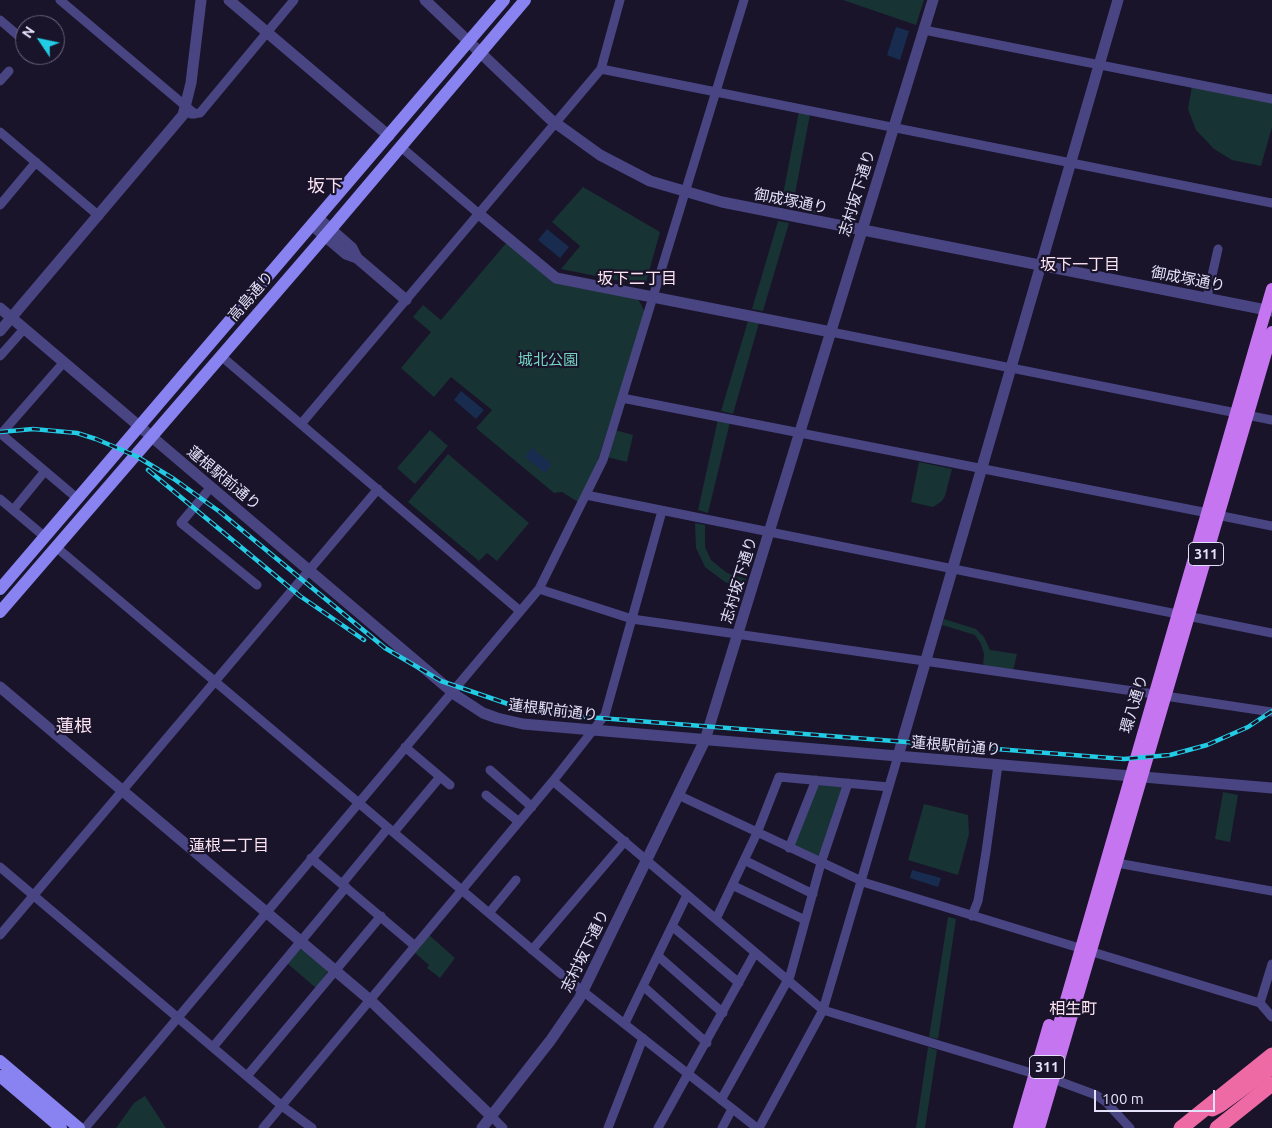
<!DOCTYPE html>
<meta charset="utf-8">
<style>
body{margin:0}
#map{position:relative;width:1272px;height:1128px;overflow:hidden;background:#19142a;font-family:Ubuntu,sans-serif}
canvas{display:block}
.north{position:absolute;left:15px;top:15px;width:50px;height:50px;box-sizing:border-box;background:#19142a;border:1px solid #6a667e;border-radius:50%;rotate:304deg;font-size:14px;font-weight:700;line-height:20px;text-align:center;color:#e4e1fb}
.north::after{content:'';display:block;margin:auto;width:18px;height:22px;background:#23cce5;clip-path:polygon(50% 0,100% 100%,50% 72%,0 100%)}
.scale{position:absolute;left:1094px;top:1090px;width:121px;height:22px;box-sizing:border-box;border:2px solid #e4e1fb;border-top:0;padding-left:6px;font-size:15px;line-height:18px;white-space:nowrap;color:#e4e1fb;-webkit-text-stroke:4px #19142a;paint-order:stroke}
</style>
<div id="map">
<canvas width="1272" height="1128"></canvas>
<div class="north">N</div>
<div class="scale">100 m</div>
</div>
<script>
const ctx = document.querySelector('canvas').getContext('2d');
ctx.lineJoin = 'round';
function fillPath(path, color) { ctx.fillStyle = color; ctx.fill(path, 'evenodd'); }
const poly = rows => new Path2D(rows.map(r => 'M' + r).join(''));
function trace(path, color, width, dash) { ctx.strokeStyle = color; ctx.lineWidth = width; ctx.lineCap = dash ? 'butt' : 'round'; ctx.setLineDash(dash || []); ctx.stroke(path); }
function write(font, color, halo, rows, align = 'center') {
  ctx.font = font + ' Ubuntu,"Noto Sans JP",sans-serif'; ctx.lineWidth = 4.5; ctx.setLineDash([]); ctx.textBaseline = 'middle'; ctx.strokeStyle = halo; ctx.fillStyle = color; for (const [text, x, y, turn = 0] of rows) {
    ctx.save(); ctx.translate(x, y); ctx.rotate((+turn || 0) * Math.PI / 180); ctx.textAlign = isNaN(turn) ? turn : align; if (halo) ctx.strokeText(text, 0, 0); ctx.fillText(text, 0, 0); ctx.restore();
  }
}
const green = poly([
 [843,0,924,0,916,25],
 [1192,86,1272,103,1272,127,1261,166,1232,160,1214,149,1196,130,1188,109],
 [799,111,810,114,793,205,819,211,819,214,781,205],
 [583,187,660,232,645,286,561,269,580,246,552,222],
 [778,221,789,223,763,311,752,309],
 [507,242,553,283,638,299,645,312,597,463,578,502,562,492,554,493,476,428,492,410,451,377,434,397,401,368,431,332,413,317,423,305,441,320],
 [748,321,759,323,733,414,721,411],
 [718,419,730,422,708,513,698,510],
 [430,430,448,446,415,484,397,468],
 [615,430,633,435,627,462,607,457],
 [448,454,529,523,497,561,487,553,479,561,408,502],
 [919,462,952,469,945,496,942,501,933,507,911,502],
 [695,523,705,525,705,547,711,560,727,573,746,579,744,588,725,582,705,567,696,548],
 [944,619,976,629,984,637,990,650,1017,654,1013,671,983,667,984,654,981,644,975,635,942,625],
 [818,782,842,784,844,788,821,855,818,857,794,846],
 [1223,792,1238,795,1230,842,1215,839],
 [924,804,968,815,969,834,958,875,908,860],
 [948,917,956,919,938,1039,929,1037],
 [429,935,455,958,440,978,427,968,429,965,414,952],
 [299,949,304,950,328,971,316,988,287,963],
 [928,1047,937,1050,925,1128,916,1128],
 [145,1096,166,1128,116,1128,134,1103]
]);
const water = poly([
 [896,27,909,31,900,60,887,55],
 [547,229,569,247,560,258,538,240],
 [461,391,484,410,476,419,454,400],
 [532,448,552,464,545,473,525,457],
 [912,870,941,878,938,887,910,878]
]);
const minor = poly([
 [60,0,195,114],
 [0,20,21,38],
 [924,30,1272,99],
 [601,69,1272,203],
 [0,81,9,71],
 [191,114,200,113,294,0],
 [0,132,99,216],
 [401,147,479,214],
 [0,205,36,162],
 [1208,293,1218,249],
 [831,332,1272,420],
 [0,356,24,329],
 [221,356,520,611],
 [622,398,1208,513],
 [301,424,601,69,620,0],
 [0,433,78,499],
 [1,434,64,362],
 [211,487,181,523,257,585],
 [586,495,1272,633],
 [0,499,45,537],
 [13,510,45,471],
 [1217,515,1272,526],
 [56,547,561,974,757,1128],
 [539,589,632,619,1154,694],
 [1165,696,1272,712],
 [405,747,450,785],
 [490,770,532,807],
 [553,781,823,1010,1035,1074],
 [486,795,519,822],
 [678,795,866,883,1260,1003],
 [394,832,440,777],
 [789,848,816,780],
 [311,858,415,946],
 [744,860,813,894],
 [1117,863,1272,891],
 [0,867,282,1106,312,1128],
 [342,884,388,828],
 [732,885,805,920],
 [489,913,516,880],
 [972,916,978,901,986,852,998,765],
 [716,919,757,833,779,777,889,787],
 [672,926,739,983],
 [0,935,378,489],
 [532,950,625,841],
 [658,956,723,1013],
 [1272,964,1260,1003,1272,1017],
 [643,986,707,1043],
 [625,1023,687,895],
 [213,1047,346,887],
 [247,1076,381,916],
 [1061,1082,1096,1095,1106,1102,1130,1128],
 [721,1100,790,976,821,863,848,783],
 [491,1116,503,1128],
 [85,1128,539,589,603,460,744,0],
 [263,1128,553,781,605,715,662,511],
 [608,1128,643,1038],
 [658,1128,755,953],
 [722,1128,732,1109],
 [759,1128,823,1010,898,756]
]);
const tertiary = poly([
 [229,0,389,136],
 [425,0,550,119,600,155,650,181,722,202,1272,311],
 [479,214,556,278,831,332],
 [319,219,352,248,357,258,406,300],
 [313,226,346,254,357,258],
 [0,308,457,696,483,713,497,718,523,724,1272,788],
 [0,331,183,115,191,83,201,0],
 [0,687,370,1000,491,1116],
 [898,756,1118,0],
 [482,1128,550,1041,579,999,705,740,933,0]
]);
const secondary = poly([
 [0,589,504,0],
 [0,612,331,229,525,0],
 [0,1061,79,1128],
 [0,1076,61,1128]
]);
const primary = poly([
 [1019,1128,1049,1025],
 [1029,1128,1272,289],
 [1039,1128,1272,332]
]);
const motorway = poly([
 [1212,1109,1220,1105,1272,1067]
]);
const rail = poly([
 [0,432,33,429,77,433,96,439,136,456,174,479,220,512,385,648,441,681,517,707,574,716,1124,759,1170,755,1207,745,1248,727,1272,711],
 [148,470,300,596,364,640]
]);
const motorwayBridge = poly([
 [1181,1128,1272,1055],
 [1217,1128,1272,1084]
]);
const shields = [
 [1206,554,35],
 [1047,1067,35]
];
const shieldNames = [
 ["311",1206,554],
 ["311",1047,1067]
];
const streetNames = [
 ["志村坂下通り",857,193,-73],
 ["御成塚通り",791,201,11],
 ["御成塚通り",1188,279,11],
 ["高島通り",251,296,-49],
 ["蓮根駅前通り",224,478,40],
 ["志村坂下通り",739,580,-73],
 ["環八通り",1134,704,-73],
 ["蓮根駅前通り",553,710,7],
 ["蓮根駅前通り",956,746,5],
 ["志村坂下通り",585,951,-64]
];
const parkNames = [
 ["城北公園",548,360]
];
const neighbourhoodNames = [
 ["坂下一丁目",1080,265],
 ["坂下二丁目",637,279],
 ["蓮根二丁目",229,846],
 ["相生町",1073,1009]
];
const quarterNames = [
 ["坂下",325,186],
 ["蓮根",74,726]
];
fillPath(green, '#183333');
fillPath(water, '#182c4f');
trace(minor, '#494583', 9);
trace(tertiary, '#494583', 11);
trace(secondary, '#8883f0', 12);
trace(primary, '#c475ef', 12);
trace(motorway, '#ed6aa5', 15);
trace(rail, '#23cce5', 4.5);
trace(rail, '#19142a', 2.5, [8]);
trace(motorwayBridge, '#ed6aa5', 15);
for (const [x, y, w] of shields) { const box = new Path2D(); box.roundRect(x - w / 2, y - 11.5, w, 23, 4); ctx.fillStyle = '#19142a'; ctx.fill(box); trace(box, '#e4e1fb', 1); }
write('bold 14px', '#e4e1fb', null, shieldNames);
write('15px', '#e4e1fb', '#19142a', streetNames);
write('15px', '#74d4bf', '#19142a', parkNames);
write('16px', '#fce3f2', '#19142a', neighbourhoodNames);
write('18px', '#fce3f2', '#19142a', quarterNames);
</script>
